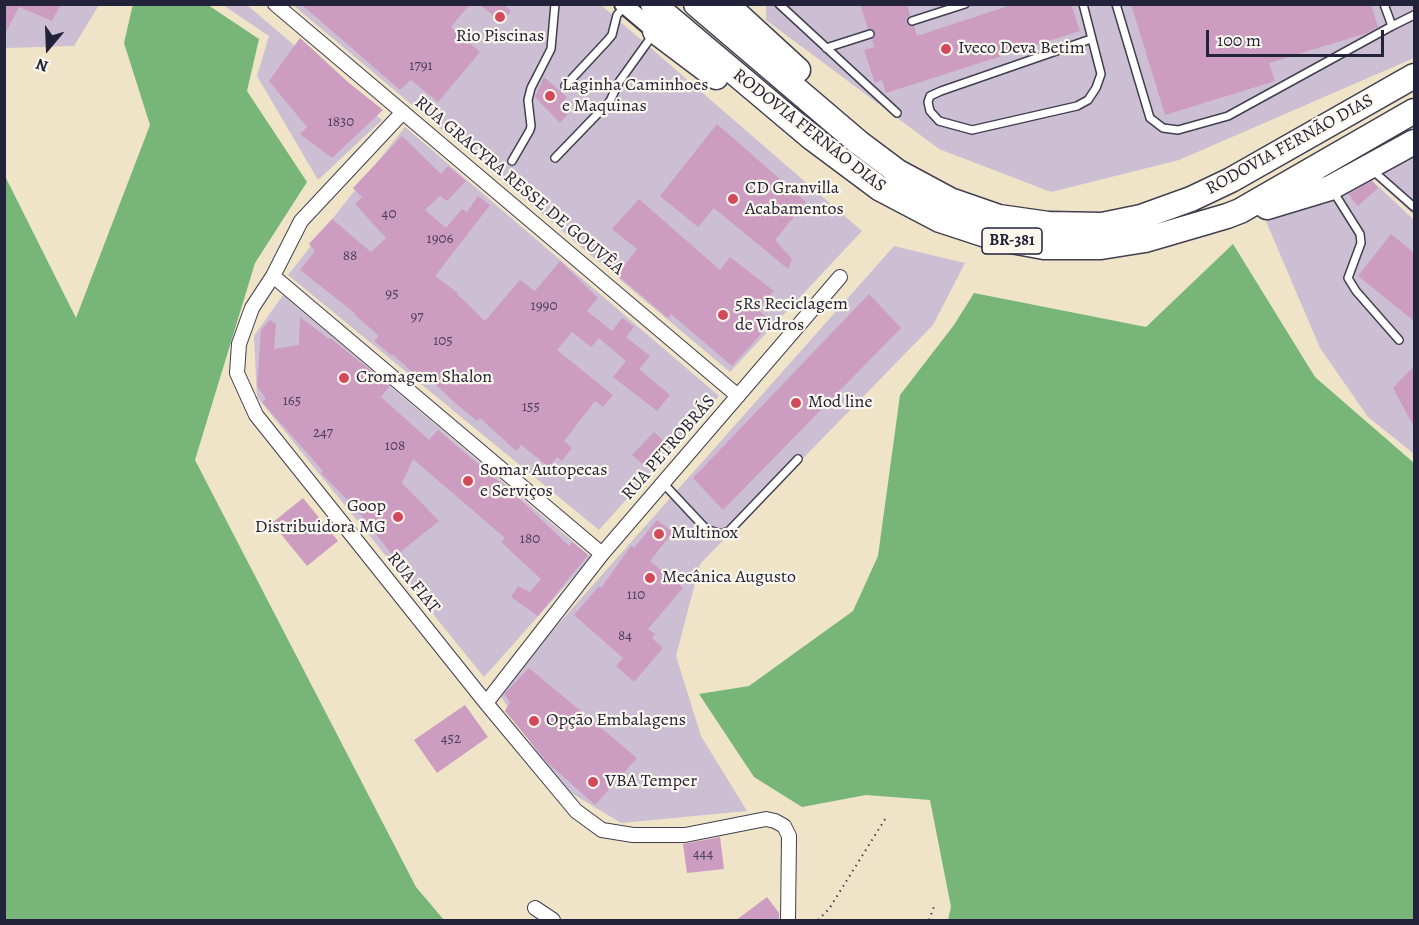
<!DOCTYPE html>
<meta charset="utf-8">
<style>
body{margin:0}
#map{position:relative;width:1419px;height:925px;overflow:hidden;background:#efe4c7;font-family:Alegreya,serif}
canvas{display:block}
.frame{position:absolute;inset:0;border:6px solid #22223b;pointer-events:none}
.north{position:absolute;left:18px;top:18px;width:60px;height:60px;-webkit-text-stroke:4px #fbf7ec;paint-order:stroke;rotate:199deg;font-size:16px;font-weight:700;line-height:24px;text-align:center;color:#22223b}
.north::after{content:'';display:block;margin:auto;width:21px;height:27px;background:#22223b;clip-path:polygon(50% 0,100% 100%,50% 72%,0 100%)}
.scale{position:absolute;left:1206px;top:30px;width:178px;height:27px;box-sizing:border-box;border:3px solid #22223b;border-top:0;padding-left:8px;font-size:18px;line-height:21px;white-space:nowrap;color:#22223b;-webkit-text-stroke:4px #fbf7ec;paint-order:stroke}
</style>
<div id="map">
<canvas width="1419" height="925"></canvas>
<div class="frame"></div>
<div class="north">N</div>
<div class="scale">100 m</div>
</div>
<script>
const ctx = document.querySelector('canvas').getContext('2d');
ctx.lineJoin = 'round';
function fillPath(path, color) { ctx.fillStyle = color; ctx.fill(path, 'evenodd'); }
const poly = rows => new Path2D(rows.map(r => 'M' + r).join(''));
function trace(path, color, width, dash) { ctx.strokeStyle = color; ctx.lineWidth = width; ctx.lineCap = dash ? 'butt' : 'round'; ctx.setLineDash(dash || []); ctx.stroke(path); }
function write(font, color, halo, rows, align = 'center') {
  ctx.font = font + ' Alegreya,serif'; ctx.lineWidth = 4.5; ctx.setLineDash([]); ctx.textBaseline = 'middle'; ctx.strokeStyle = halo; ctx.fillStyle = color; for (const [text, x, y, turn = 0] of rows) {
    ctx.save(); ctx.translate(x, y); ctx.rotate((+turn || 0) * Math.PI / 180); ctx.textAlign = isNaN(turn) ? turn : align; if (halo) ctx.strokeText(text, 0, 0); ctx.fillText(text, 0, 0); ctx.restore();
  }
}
const industrial = poly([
 [4,5,99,5,74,46,5,48],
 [223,5,247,5,382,120,318,180,257,76,269,36],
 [293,5,601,5,862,231,730,372],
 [766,5,1414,5,1414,58,1179,160,1051,192,939,149,766,20],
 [405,127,719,396,599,530,288,275],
 [1414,149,1414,215,1369,174],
 [1363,172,1414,220,1414,454,1368,417,1320,348,1265,219],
 [894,246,965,263,933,325,700,564,676,656,701,736,747,811,621,823,558,785,498,692],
 [283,295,591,557,484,677,257,397,254,336]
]);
const forest = poly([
 [133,4,208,5,259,39,247,91,307,182,255,263,195,460,416,887,444,920,5,920,5,176,76,318,150,125,124,43],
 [1233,244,1315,377,1414,463,1414,920,948,920,951,907,930,800,866,795,802,807,754,777,699,694,749,686,853,611,878,556,900,395,954,325,974,293,1146,327]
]);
const building = poly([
 [4,4,61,4,52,21,19,7,4,36],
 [301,4,470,4,451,27,480,52,438,102,411,80,400,90],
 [479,4,503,4,511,11,501,22],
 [860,4,907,4,910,16,907,19,907,23,914,26,917,36,1014,4,1071,4,1080,31,886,93,882,80,875,83,864,50,874,47,872,39,875,33,873,30,868,29],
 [1131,4,1371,4,1378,27,1367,33,1269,63,1275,81,1165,115],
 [300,38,349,83,383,110,332,158,300,134,307,127,269,81],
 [544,77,567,97,560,105,569,113,560,123,535,97],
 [717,124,806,202,775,240,792,259,788,269,714,208,698,227,660,196],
 [402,136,441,174,448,166,466,181,447,201,440,196,425,210,446,228,462,209,467,212,478,196,490,205,435,276,458,293,457,294,485,321,520,280,535,291,560,261,598,298,587,311,612,331,622,318,634,327,626,337,650,356,639,369,670,395,657,411,613,377,626,361,599,338,591,347,572,332,557,350,613,395,603,407,595,401,564,441,572,448,562,461,557,457,549,467,521,445,516,451,480,418,477,421,454,402,424,373,419,378,392,354,391,355,374,341,379,336,355,315,356,314,300,270,315,251,309,244,332,219,371,252,386,238,355,204,362,197,353,188],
 [1372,181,1378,188,1358,206,1348,194],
 [639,199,720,270,730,257,774,291,757,309,772,322,732,366,671,314,668,318,617,275,637,249,612,229],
 [1391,234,1414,253,1414,321,1358,276],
 [869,294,901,328,723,510,693,478],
 [300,317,329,339,330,338,390,386,381,397,429,440,438,430,524,503,569,546,572,542,588,555,538,616,511,597,518,586,530,592,541,579,501,542,505,538,413,459,402,483,439,521,394,557,356,509,321,473,323,471,262,402,266,399,257,386,261,330,270,320,276,324,274,349,299,345],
 [1414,366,1414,427,1393,388],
 [654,432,667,444,646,467,632,455],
 [303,498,338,541,307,566,272,523],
 [657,520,673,532,650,561,683,588,648,629,655,634,652,638,663,648,634,682,616,666,623,658,574,615,599,586,601,588,631,546,634,548],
 [529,668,637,758,595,805,547,762,505,711,510,702,504,694],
 [465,705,488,737,437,773,414,740],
 [720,837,724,869,687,873,683,844],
 [767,897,779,913,779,921,735,921]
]);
const path = poly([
 [818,920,829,909,887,816],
 [929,920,935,904]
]);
const service = poly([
 [779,4,897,113],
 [1083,4,1101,74,1096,88,1088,100,1077,106,972,130,939,121,930,111,928,102,930,96,941,91,1091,39],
 [1116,4,1150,118,1163,128,1178,130,1228,116,1392,26,1384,4],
 [912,21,965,4],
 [1392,26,1414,15],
 [826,48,870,34],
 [565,86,607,41,612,35,617,15,625,6],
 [555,158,610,101,619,82,652,36],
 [512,161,530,130,531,126,528,100,531,88,551,49,555,4],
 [1371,169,1414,207],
 [1333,191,1360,234,1361,243,1348,278,1356,291,1399,340],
 [663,483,706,529,721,534,729,531,798,459]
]);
const minor = poly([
 [275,4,738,396],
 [403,112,301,221,273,276,252,308,239,344,237,373,256,415,486,703,576,811,602,830,633,835,685,835,766,819,775,821,784,826,789,836,788,920],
 [273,276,602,554],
 [486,703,602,554,840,277],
 [535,908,553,920]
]);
const tertiary = poly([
 [623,4,655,31]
]);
const motorway = poly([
 [653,4,812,138,879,188,940,220,995,238,1044,247,1101,247,1145,240,1227,216,1240,211,1414,111],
 [696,4,858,142,898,172,950,200,999,217,1048,224,1102,225,1141,217,1191,199,1231,180,1414,76],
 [726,4,798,70],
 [655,31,716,77],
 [1267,207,1330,188,1414,142]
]);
const markers = [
 [500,17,6,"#d1495b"],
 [946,49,6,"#d1495b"],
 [550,96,6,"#d1495b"],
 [733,199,6,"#d1495b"],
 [723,315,6,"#d1495b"],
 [344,378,6,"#d1495b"],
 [796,403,6,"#d1495b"],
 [468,481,6,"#d1495b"],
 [398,517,6,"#d1495b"],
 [659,534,6,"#d1495b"],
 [650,578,6,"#d1495b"],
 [534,721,6,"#d1495b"],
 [593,782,6,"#d1495b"]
];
const numberNames = [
 ["1791",421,66],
 ["1830",341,122],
 ["40",389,214],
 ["1906",440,239],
 ["88",350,256],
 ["95",392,294],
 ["1990",544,306],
 ["97",417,317],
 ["105",443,341],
 ["165",292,401],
 ["155",531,407],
 ["247",323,433],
 ["108",395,446],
 ["180",530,539],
 ["110",636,595],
 ["84",625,636],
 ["452",451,739],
 ["444",703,854]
];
const shields = [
 [1012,241,60]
];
const shieldNames = [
 ["BR-381",1012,241]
];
const poiNames = [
 ["Rio Piscinas",500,37,"center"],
 ["Iveco Deva Betim",958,49],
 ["Laginha Caminhoes",562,86],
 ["e Maquinas",562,107],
 ["CD Granvilla",745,189],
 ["Acabamentos",745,210],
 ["5Rs Reciclagem",735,305],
 ["de Vidros",735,326],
 ["Cromagem Shalon",356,378],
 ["Mod line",808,403],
 ["Somar Autopecas",480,471],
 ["e Serviços",480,492],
 ["Goop",386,507,"right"],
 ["Distribuidora MG",386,528,"right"],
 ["Multinox",671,534],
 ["Mecânica Augusto",662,578],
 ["Opção Embalagens",546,721],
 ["VBA Temper",605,782]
];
const streetNames = [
 ["RODOVIA FERNÃO DIAS",809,131,38],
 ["RODOVIA FERNÃO DIAS",1290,145,-29],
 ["RUA GRACYRA RESSE DE GOUVÊA",519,186,40],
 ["RUA PETROBRÁS",669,448,-49],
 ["RUA FIAT",413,583,51]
];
fillPath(industrial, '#ccbfd4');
fillPath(forest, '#77b678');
fillPath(building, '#cd9cc1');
trace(service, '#413f50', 10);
trace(minor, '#413f50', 16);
trace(tertiary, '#413f50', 20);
trace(motorway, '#413f50', 27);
trace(path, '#413f50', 2, [1.5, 4.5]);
trace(service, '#fff', 7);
trace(minor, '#fff', 14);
trace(tertiary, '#fff', 16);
trace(motorway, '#fff', 24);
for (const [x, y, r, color] of markers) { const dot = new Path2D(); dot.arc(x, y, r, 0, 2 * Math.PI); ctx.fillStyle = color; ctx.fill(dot); trace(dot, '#fbf7ec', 2); }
write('15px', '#4d405c', null, numberNames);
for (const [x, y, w] of shields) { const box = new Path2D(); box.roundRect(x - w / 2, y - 13, w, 26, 4.5); ctx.fillStyle = '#fbf7ec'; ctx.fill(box); trace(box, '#22223b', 1.5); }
write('bold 16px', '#22223b', null, shieldNames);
write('18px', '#22223b', '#fbf7ec', poiNames, 'left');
write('18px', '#22223b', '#fbf7ec', streetNames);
</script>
